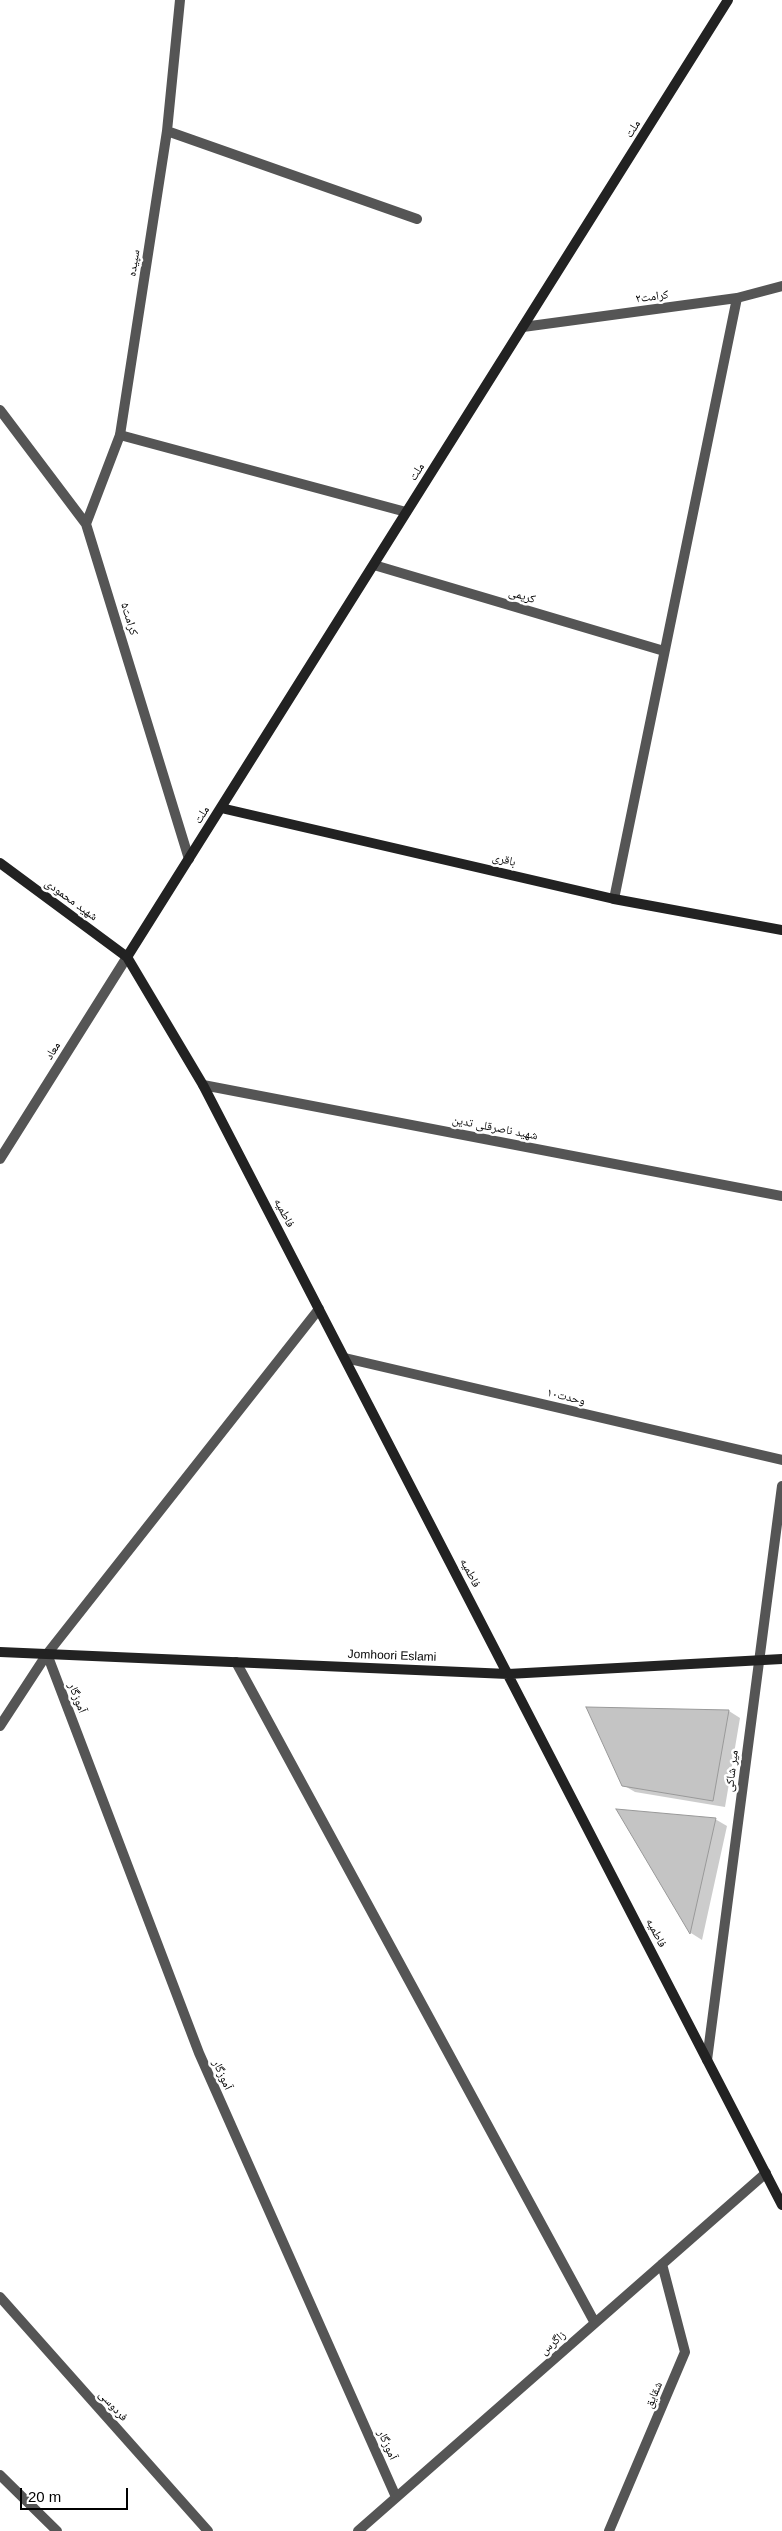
<!DOCTYPE html>
<meta charset="utf-8">
<style>
body{margin:0}
#map{position:relative;width:782px;height:2531px;overflow:hidden;background:#fff;font-family:Helvetica,sans-serif}
canvas{display:block}
.scale{position:absolute;left:20px;top:2488px;width:108px;height:22px;box-sizing:border-box;border:2px solid #000;border-top:0;padding-left:6px;font-size:15px;line-height:18px;white-space:nowrap;color:#000;-webkit-text-stroke:4px #fff;paint-order:stroke}
</style>
<div id="map">
<canvas width="782" height="2531"></canvas>
<div class="scale">20 m</div>
</div>
<script>
const ctx = document.querySelector('canvas').getContext('2d');
ctx.lineJoin = 'round';
function fillPath(path, color) { ctx.fillStyle = color; ctx.fill(path, 'evenodd'); }
const poly = rows => new Path2D(rows.map(r => 'M' + r).join(''));
function trace(path, color, width, dash) { ctx.strokeStyle = color; ctx.lineWidth = width; ctx.lineCap = dash ? 'butt' : 'round'; ctx.setLineDash(dash || []); ctx.stroke(path); }
function write(font, color, halo, rows, align = 'center') {
  ctx.font = font + ' Helvetica,"Noto Naskh Arabic",sans-serif'; ctx.lineWidth = 5; ctx.setLineDash([]); ctx.textBaseline = 'middle'; ctx.strokeStyle = halo; ctx.fillStyle = color; for (const [text, x, y, turn = 0] of rows) {
    ctx.save(); ctx.translate(x, y); ctx.rotate((+turn || 0) * Math.PI / 180); ctx.textAlign = isNaN(turn) ? turn : align; if (halo) ctx.strokeText(text, 0, 0); ctx.fillText(text, 0, 0); ctx.restore();
  }
}
const shadow = poly([
 [729,1711,740,1718,725,1807,635,1792,623,1785],
 [619,1810,715,1819,727,1826,702,1940,691,1933]
]);
const building = poly([
 [586,1707,729,1710,713,1801,622,1786,586,1707],
 [616,1809,716,1818,690,1934,616,1809]
]);
const lane = poly([
 [120,435,406,512]
]);
const street = poly([
 [167,131,417,219],
 [523,327,737,298,782,286],
 [0,410,86,524,189,859],
 [86,524,120,435,167,131,180,0],
 [374,565,664,651],
 [614,899,737,298],
 [203,1085,782,1196],
 [0,1159,127,957],
 [345,1358,782,1460],
 [47,1654,199,2053,396,2497],
 [236,1662,595,2323],
 [0,1726,47,1654,319,1309],
 [707,2060,782,1486],
 [0,2297,208,2531],
 [0,2475,57,2531],
 [358,2531,766,2173],
 [609,2531,685,2352,662,2264]
]);
const secondary = poly([
 [221,808,614,899,782,930],
 [0,863,127,957,203,1085,782,2205],
 [127,957,728,0],
 [0,1652,508,1674,782,1659]
]);
const streetNames = [
 ["ملت",633,129,-58],
 ["سپیده",134,263,-81],
 ["کرامت۲",652,297,-8],
 ["ملت",417,472,-58],
 ["کریمی",522,596,17],
 ["کرامت۵",129,619,73],
 ["ملت",202,815,-58],
 ["باقری",504,860,13],
 ["شهید محمودی",71,900,36],
 ["معاد",53,1051,-58],
 ["شهید ناصرقلی تدین",495,1128,11],
 ["فاطمیه",284,1213,63],
 ["وحدت۱۰",566,1397,13],
 ["فاطمیه",470,1573,63],
 ["Jomhoori Eslami",392,1656,2],
 ["آموزگار",77,1698,69],
 ["میر شاکی",732,1771,-83],
 ["فاطمیه",656,1933,63],
 ["آموزگار",222,2075,66],
 ["زاگرس",553,2343,-41],
 ["شقایق",654,2395,-67],
 ["فردوسی",113,2406,48],
 ["آموزگار",387,2445,66]
];
fillPath(shadow, '#0003');
fillPath(building, '#c4c4c4');
trace(building, '#999', 1);
trace(lane, '#555', 10);
trace(street, '#555', 10);
trace(secondary, '#222', 10);
write('12px', '#000', '#fff', streetNames);
</script>
